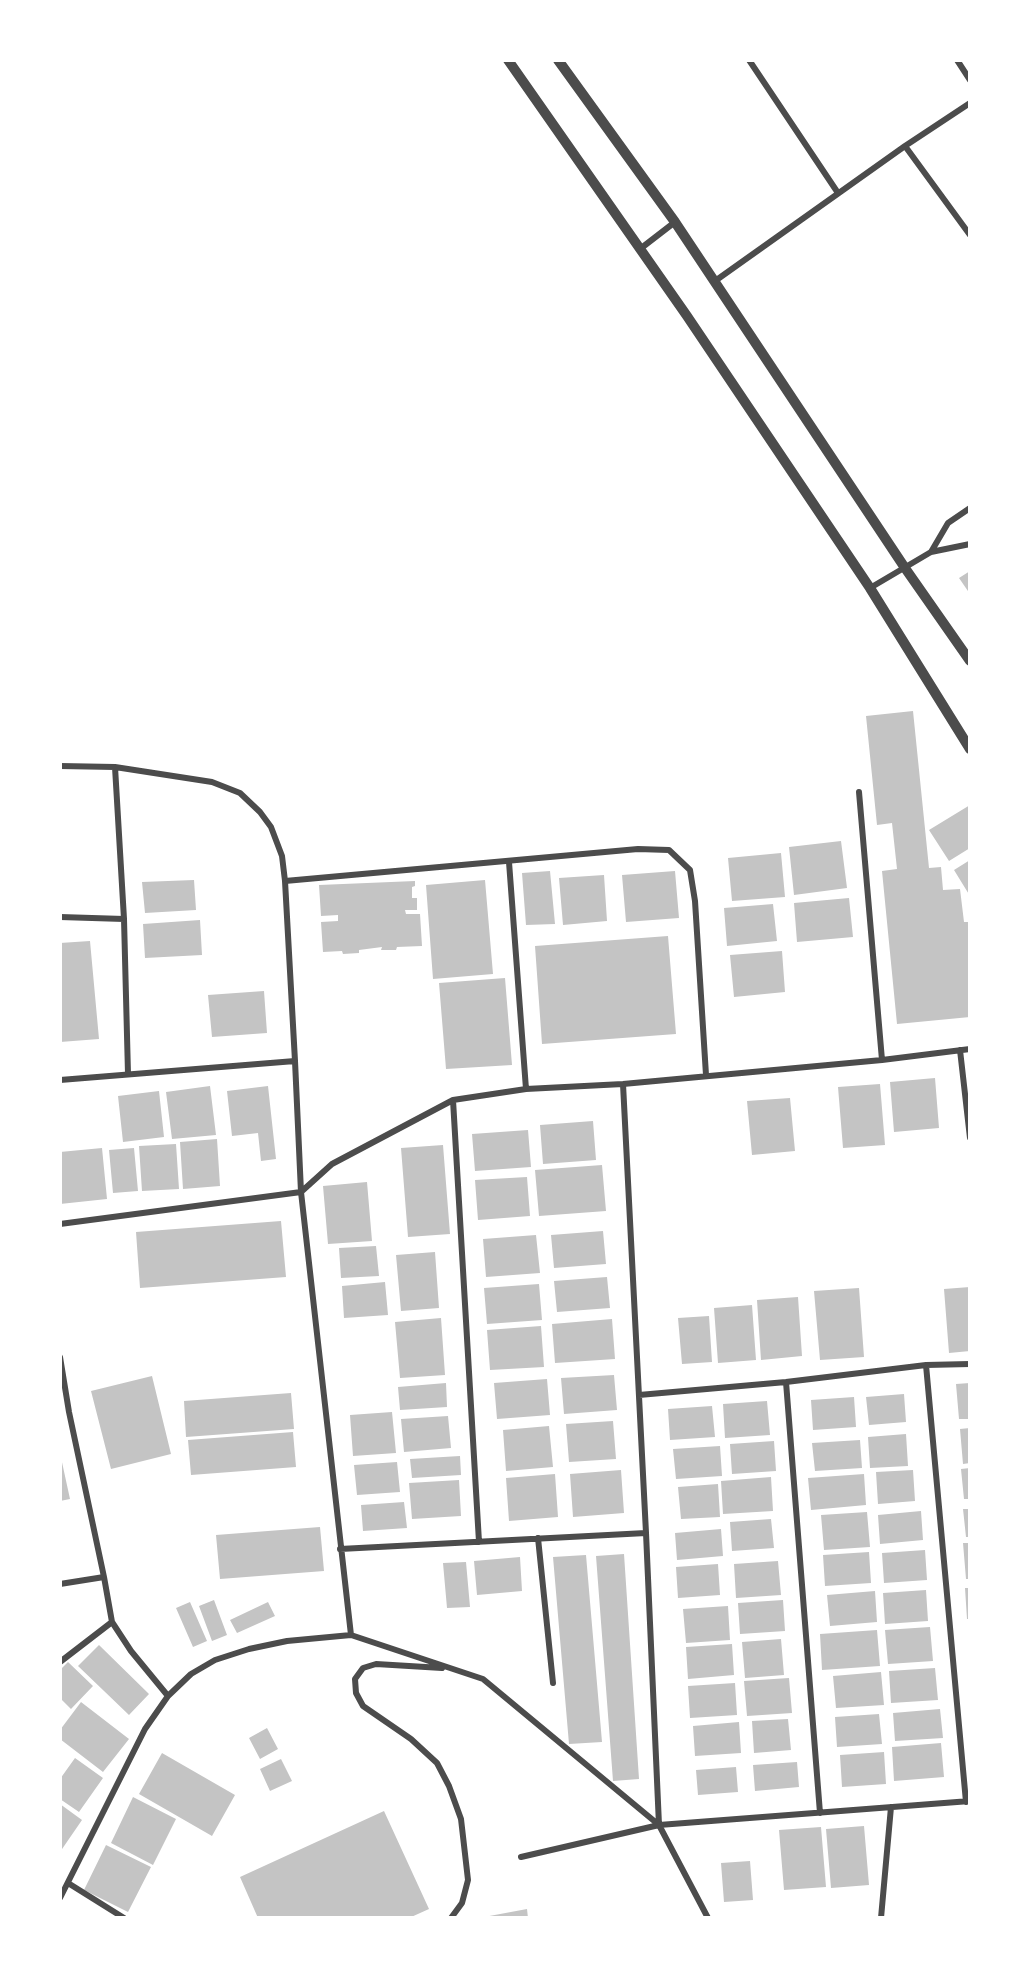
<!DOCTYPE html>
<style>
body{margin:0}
#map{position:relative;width:1030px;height:1978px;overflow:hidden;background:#fff;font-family:Lato,sans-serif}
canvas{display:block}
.frame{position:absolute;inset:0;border:62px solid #fff;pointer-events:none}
</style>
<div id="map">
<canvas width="1030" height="1978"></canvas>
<div class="frame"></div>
</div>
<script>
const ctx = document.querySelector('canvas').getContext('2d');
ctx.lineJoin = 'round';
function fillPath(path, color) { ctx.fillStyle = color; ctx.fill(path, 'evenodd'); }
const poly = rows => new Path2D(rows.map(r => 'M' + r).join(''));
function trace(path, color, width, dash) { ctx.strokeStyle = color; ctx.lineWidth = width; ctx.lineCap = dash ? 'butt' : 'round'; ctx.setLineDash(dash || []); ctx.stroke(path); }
const building = poly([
 [970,571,970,594,959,578],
 [913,711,929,868,941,867,943,890,960,889,964,922,970,922,970,1017,897,1024,882,871,897,869,892,823,877,825,866,716],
 [970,805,970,848,949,861,929,830],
 [841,841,847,888,794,895,789,847],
 [781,853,785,897,732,901,728,858],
 [970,860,970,896,954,870],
 [550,871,555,924,526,925,522,873],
 [675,871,679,918,626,922,622,875],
 [604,875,607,921,563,925,559,878],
 [194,880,196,910,145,913,142,882],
 [485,880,493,974,433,979,426,885],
 [415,881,415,886,412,887,412,898,417,898,417,910,405,910,406,914,420,914,422,946,397,947,396,950,381,950,382,947,359,950,359,953,343,954,342,951,323,952,321,922,338,921,338,915,321,916,319,885],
 [849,898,853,937,797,942,794,903],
 [773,904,777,941,727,946,724,908],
 [200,920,202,955,145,958,143,924],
 [668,936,676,1034,542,1044,535,946],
 [90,941,99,1039,60,1042,60,943],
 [782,951,785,992,734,997,730,955],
 [505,978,512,1065,446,1069,439,983],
 [264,991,267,1033,212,1037,208,995],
 [935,1078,939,1128,894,1132,890,1082],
 [880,1084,885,1145,843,1148,838,1087],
 [210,1086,216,1135,172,1139,166,1092],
 [268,1086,276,1159,261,1161,258,1133,232,1136,227,1091],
 [159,1091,164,1137,123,1142,118,1096],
 [790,1098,795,1151,752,1155,747,1101],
 [593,1121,596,1160,543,1164,540,1125],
 [528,1130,531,1167,475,1171,472,1134],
 [217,1139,220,1186,183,1189,180,1142],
 [176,1144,179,1189,142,1191,139,1146],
 [443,1145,450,1234,408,1237,401,1148],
 [102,1148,107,1199,60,1204,60,1152],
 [134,1148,138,1191,113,1193,109,1150],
 [602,1165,606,1211,539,1216,535,1170],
 [527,1177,530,1216,478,1220,475,1180],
 [367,1182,372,1241,328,1244,323,1186],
 [281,1221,286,1277,140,1288,136,1232],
 [603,1231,606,1264,554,1268,551,1235],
 [536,1235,540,1273,486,1277,483,1239],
 [376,1246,379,1276,341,1278,339,1248],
 [435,1252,439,1308,401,1311,396,1255],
 [607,1277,610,1308,557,1312,554,1281],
 [385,1282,388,1315,344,1318,342,1286],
 [539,1284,542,1320,487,1324,484,1288],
 [970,1287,970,1351,949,1353,944,1289],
 [859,1288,864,1357,820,1360,814,1291],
 [798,1297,802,1356,761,1360,757,1300],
 [752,1305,756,1360,718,1363,714,1308],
 [709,1316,712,1362,682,1364,678,1318],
 [441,1318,445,1375,400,1378,395,1322],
 [612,1319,615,1359,555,1363,552,1324],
 [541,1326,544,1367,490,1370,487,1330],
 [614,1375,617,1410,564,1414,561,1378],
 [152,1376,171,1454,111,1469,91,1391],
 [547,1379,550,1415,497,1419,494,1383],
 [446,1383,447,1407,400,1410,398,1387],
 [970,1383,970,1419,959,1419,956,1384],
 [291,1393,294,1429,186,1437,184,1401],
 [904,1394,906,1422,869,1425,866,1397],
 [854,1397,856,1427,813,1430,811,1400],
 [767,1401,770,1435,725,1438,723,1404],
 [712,1406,715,1437,670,1440,668,1409],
 [392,1412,396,1453,353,1456,350,1415],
 [448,1416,451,1448,404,1452,401,1419],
 [613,1421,616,1459,569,1462,566,1424],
 [549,1426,553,1467,506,1471,503,1430],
 [970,1428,970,1463,963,1464,960,1429],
 [293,1432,296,1467,191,1475,188,1440],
 [906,1434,908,1466,870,1468,868,1437],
 [860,1440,862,1468,815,1471,812,1443],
 [774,1441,776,1471,732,1474,730,1444],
 [720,1446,722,1476,676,1479,673,1449],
 [60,1453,70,1499,60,1501],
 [460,1456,461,1475,412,1478,410,1459],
 [397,1462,400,1492,357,1495,354,1465],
 [970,1468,970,1499,964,1499,961,1469],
 [621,1470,624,1513,573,1517,570,1474],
 [913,1470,915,1501,878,1504,876,1472],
 [555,1474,558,1517,509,1521,506,1478],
 [864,1474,866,1505,811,1510,808,1478],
 [771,1477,773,1511,723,1514,721,1481],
 [459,1480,461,1516,412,1519,409,1483],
 [718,1484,720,1517,681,1519,678,1487],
 [404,1502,407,1528,363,1531,361,1505],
 [963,1509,970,1509,970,1537,966,1537],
 [921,1511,923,1540,880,1544,878,1515],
 [867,1512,870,1547,824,1550,821,1515],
 [771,1519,774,1548,732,1551,730,1522],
 [320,1527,324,1571,220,1579,216,1535],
 [721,1529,723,1556,677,1560,675,1533],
 [963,1543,970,1543,970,1579,966,1579],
 [925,1550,927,1580,884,1583,882,1553],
 [869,1552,871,1583,825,1586,823,1555],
 [624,1554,639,1779,613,1781,596,1556],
 [586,1555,602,1742,569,1744,553,1557],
 [520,1557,522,1591,477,1595,474,1561],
 [778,1561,781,1595,736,1598,734,1564],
 [466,1562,470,1607,447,1608,443,1563],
 [718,1564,720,1595,678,1598,676,1567],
 [965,1588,970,1588,970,1619,967,1619],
 [926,1590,928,1621,885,1624,883,1593],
 [875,1591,877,1622,830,1626,827,1595],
 [214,1600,227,1635,212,1641,199,1606],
 [783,1600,785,1631,740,1634,738,1603],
 [190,1602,207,1641,193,1647,176,1608],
 [268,1602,275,1616,237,1633,230,1620],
 [728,1606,730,1640,686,1643,683,1609],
 [930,1627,933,1661,888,1664,885,1630],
 [877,1630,880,1666,822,1670,820,1634],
 [781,1639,784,1675,745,1678,742,1642],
 [732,1644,734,1675,688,1679,686,1647],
 [99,1645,149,1694,129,1715,78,1666],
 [68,1662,93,1686,71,1709,60,1698,60,1670],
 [935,1668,938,1700,891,1703,889,1671],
 [881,1672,884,1705,836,1708,833,1676],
 [789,1678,792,1713,747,1716,744,1681],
 [735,1683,737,1715,690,1718,688,1686],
 [81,1702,129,1739,103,1772,60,1739,60,1730],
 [940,1709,943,1738,895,1741,893,1713],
 [879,1714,882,1744,837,1747,835,1717],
 [788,1719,791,1750,754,1753,752,1721],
 [739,1722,741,1753,695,1756,693,1726],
 [267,1728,278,1749,260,1759,249,1738],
 [941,1743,944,1777,894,1781,892,1747],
 [884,1752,886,1784,842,1787,840,1755],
 [162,1753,235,1795,212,1836,139,1794],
 [75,1758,103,1778,79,1812,60,1799,60,1779],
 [281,1759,292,1781,270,1791,260,1769],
 [797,1762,799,1787,755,1791,753,1765],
 [736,1767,738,1792,698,1795,696,1770],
 [133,1797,176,1819,153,1865,111,1843],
 [60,1804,82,1820,60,1852],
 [384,1811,429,1909,409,1918,258,1918,240,1877],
 [864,1826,869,1885,831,1888,826,1829],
 [821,1827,826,1887,784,1890,779,1830],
 [106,1845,151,1867,128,1912,84,1890],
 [750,1861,753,1900,724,1902,721,1863],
 [527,1909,528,1918,484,1918,484,1917]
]);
const minor = poly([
 [749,60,838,193],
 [957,60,970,80],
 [905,146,970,235],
 [640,249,675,222],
 [715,281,905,146,970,103],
 [931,552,948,523,970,508],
 [870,588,931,552,970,544],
 [60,766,115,767,124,919,128,1074],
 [115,767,212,782,240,793,260,812,271,827,282,856,285,881],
 [859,792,882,1060],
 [509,862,526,1089],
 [60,917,124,919],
 [960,1050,970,1138],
 [60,1080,295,1061],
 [623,1084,646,1533,659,1825],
 [453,1100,479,1542],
 [60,1224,301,1192,332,1164,453,1100,526,1089,623,1084,882,1060,970,1049],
 [60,1357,69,1412,104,1577,112,1622,131,1651,168,1696],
 [926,1365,966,1802],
 [786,1382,820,1813],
 [639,1395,786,1382,926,1365,970,1364],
 [538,1538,553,1683],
 [340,1549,646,1533],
 [60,1584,104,1577],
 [351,1635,301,1192,295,1061,285,881,638,849,669,850,690,870,695,901,706,1075],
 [60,1662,112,1622],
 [442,1668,376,1664,363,1668,355,1679,356,1693,363,1706,411,1739,437,1763,449,1786,461,1819,468,1880,462,1903,451,1918],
 [521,1857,659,1825,970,1801],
 [68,1883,124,1918],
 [60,1898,145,1729,168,1696,191,1674,215,1660,249,1649,287,1641,351,1635,483,1679,659,1825,708,1918],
 [881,1918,891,1807]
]);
const tertiary = poly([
 [508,60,687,316,870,588,970,749],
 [558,60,675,222,905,568,970,661]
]);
fillPath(building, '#c4c4c4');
trace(minor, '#4c4c4c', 6);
trace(tertiary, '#4c4c4c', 10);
</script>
